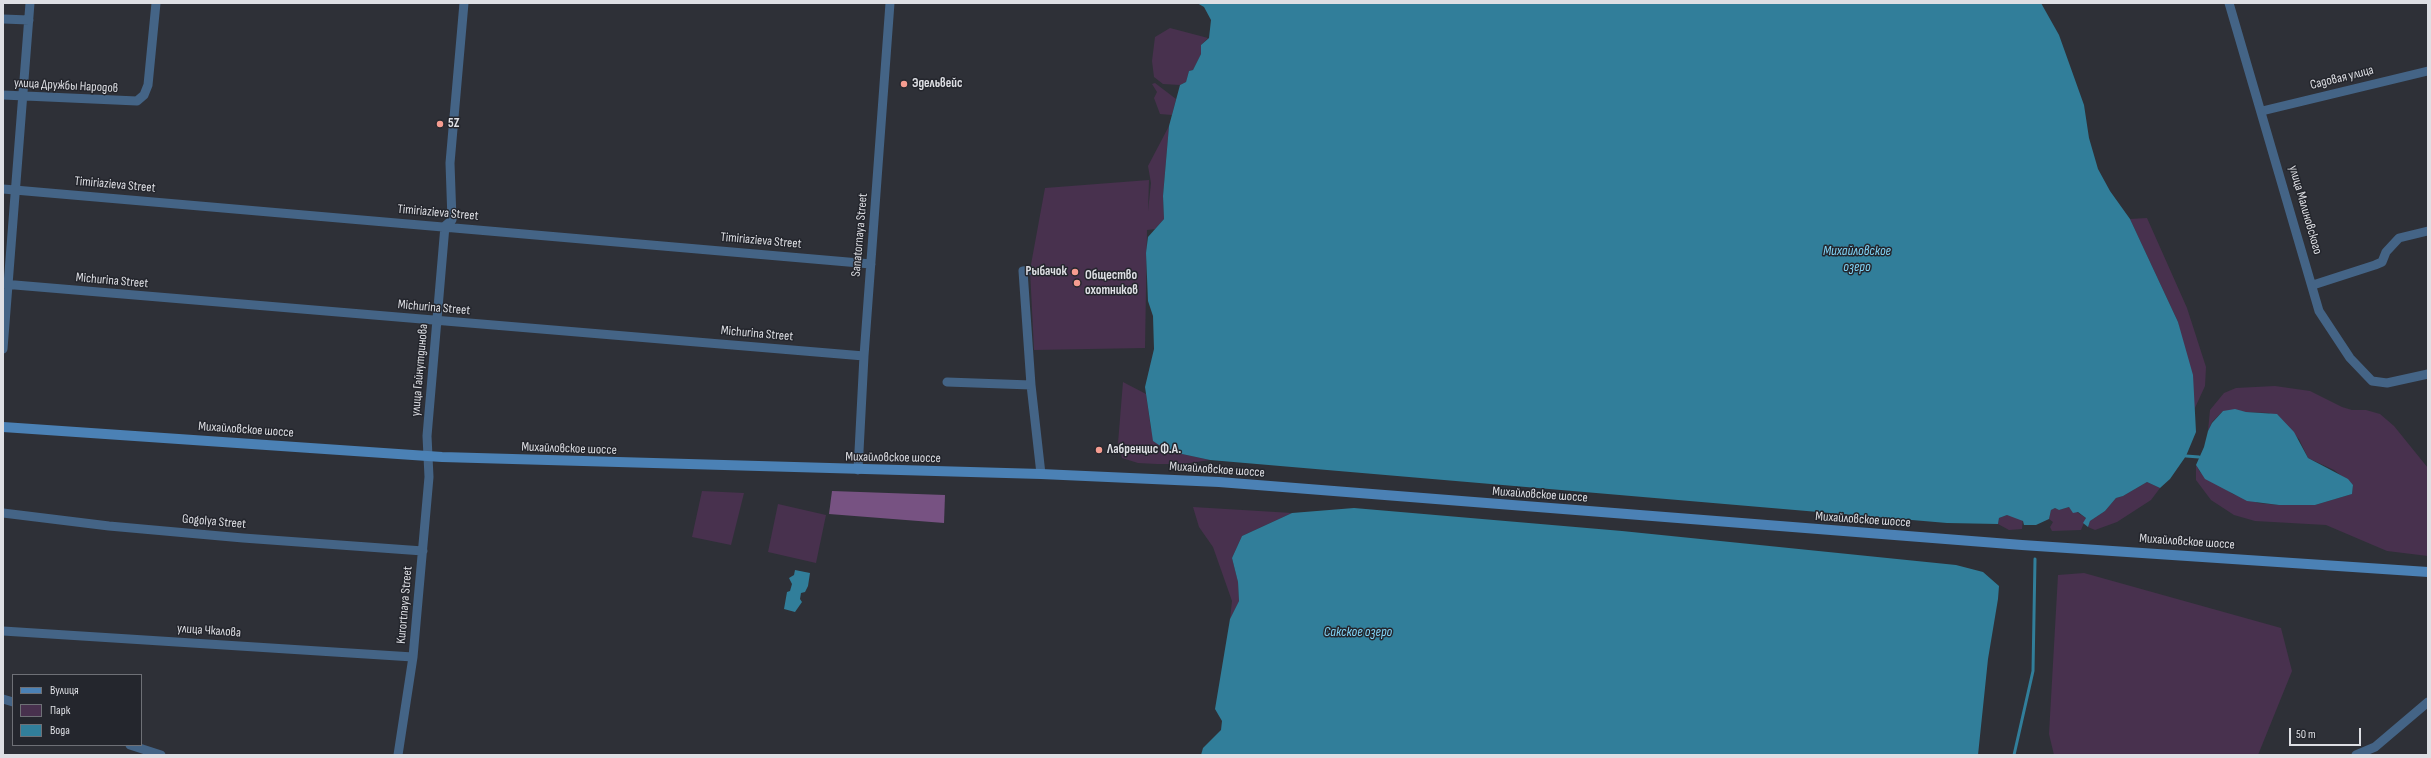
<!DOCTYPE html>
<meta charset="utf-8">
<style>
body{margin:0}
#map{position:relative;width:2431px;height:758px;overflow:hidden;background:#2e3037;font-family:"Sofia Sans Condensed",sans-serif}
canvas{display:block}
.frame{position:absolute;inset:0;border:4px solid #dedfe4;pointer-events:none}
.legend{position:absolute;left:12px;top:674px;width:130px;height:72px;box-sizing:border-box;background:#24262d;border:1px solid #6e7076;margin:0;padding:5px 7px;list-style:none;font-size:12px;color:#dedfe4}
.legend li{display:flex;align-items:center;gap:8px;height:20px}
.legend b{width:20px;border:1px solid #6e7076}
.scale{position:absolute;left:2289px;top:728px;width:72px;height:18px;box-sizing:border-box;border:2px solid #dedfe4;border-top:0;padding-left:5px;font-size:12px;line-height:14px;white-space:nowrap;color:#dedfe4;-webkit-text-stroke:3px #24262d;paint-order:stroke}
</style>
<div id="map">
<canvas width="2431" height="758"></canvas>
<div class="frame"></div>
<ul class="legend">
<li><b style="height:5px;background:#4b81b5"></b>Вулиця</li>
<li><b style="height:11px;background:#48314e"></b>Парк</li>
<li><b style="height:11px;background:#317e9a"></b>Вода</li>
</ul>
<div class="scale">50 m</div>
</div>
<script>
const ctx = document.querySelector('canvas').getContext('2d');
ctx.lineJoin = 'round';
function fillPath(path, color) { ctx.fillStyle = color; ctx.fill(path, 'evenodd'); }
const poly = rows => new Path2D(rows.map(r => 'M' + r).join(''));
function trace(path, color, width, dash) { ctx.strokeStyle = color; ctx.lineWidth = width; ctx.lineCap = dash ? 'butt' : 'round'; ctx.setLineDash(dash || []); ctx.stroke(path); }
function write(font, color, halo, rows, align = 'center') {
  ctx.font = font + ' "Sofia Sans Condensed",sans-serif'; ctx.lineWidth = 3; ctx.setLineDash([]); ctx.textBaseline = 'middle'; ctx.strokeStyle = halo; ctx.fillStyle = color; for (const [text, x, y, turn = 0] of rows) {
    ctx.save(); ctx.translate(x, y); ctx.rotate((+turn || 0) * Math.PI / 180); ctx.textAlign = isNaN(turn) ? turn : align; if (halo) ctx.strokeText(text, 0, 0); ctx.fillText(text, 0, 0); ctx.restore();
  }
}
const green = poly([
 [1170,28,1208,38,1201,45,1201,54,1193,70,1189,71,1186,82,1180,85,1163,84,1154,77,1152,61,1155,37],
 [1155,83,1176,99,1172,115,1160,114,1154,98,1157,92,1152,84],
 [1169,126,1163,196,1164,219,1155,229,1147,230,1145,348,1034,350,1030,270,1045,188,1149,180,1148,211,1151,183,1148,166],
 [2147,218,2187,308,2206,367,2205,386,2194,410,2178,322,2130,219],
 [1123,382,1146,394,1151,429,1168,451,1210,460,1183,464,1157,464,1138,463,1122,458,1118,443],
 [2275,386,2310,391,2342,407,2352,410,2366,410,2380,414,2394,426,2428,468,2428,556,2387,551,2326,525,2255,521,2234,515,2211,500,2196,480,2196,465,2200,472,2233,494,2258,503,2279,505,2315,505,2352,494,2353,485,2334,470,2308,458,2299,439,2269,413,2223,411,2212,422,2208,431,2210,410,2224,393,2236,388],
 [2147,482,2160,488,2151,500,2117,522,2095,530,2088,527,2090,521,2105,511,2116,498,2123,496],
 [702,491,744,493,731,545,692,537],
 [778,504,826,515,816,563,768,552],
 [1193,507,1292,513,1242,536,1232,558,1238,582,1239,601,1230,619,1232,601,1213,547,1199,527],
 [2069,507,2086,518,2081,530,2052,531,2050,527,2053,522,2049,519,2051,510,2055,508,2059,510],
 [2007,515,2023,517,2022,529,2009,530,1998,524,1999,518],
 [2084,573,2281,628,2292,671,2258,755,2054,755,2049,734,2058,575]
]);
const forest = poly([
 [832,491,945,495,944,523,829,514]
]);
const water = poly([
 [1197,3,2041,3,2059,35,2084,105,2089,138,2098,169,2110,191,2130,219,2178,322,2193,375,2196,432,2186,456,2170,479,2160,488,2147,482,2123,496,2116,498,2105,511,2090,521,2088,527,2083,523,2086,518,2078,512,2073,513,2069,507,2059,510,2055,508,2051,510,2049,519,2036,525,2024,525,2023,521,2007,515,1999,518,1998,524,1947,523,1210,460,1168,451,1153,441,1145,387,1154,349,1153,316,1148,301,1146,253,1148,237,1164,219,1163,196,1169,126,1180,85,1186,82,1189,71,1193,70,1201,54,1201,45,1209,38,1211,20,1204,7],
 [2235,409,2246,412,2277,414,2294,432,2308,458,2348,479,2353,485,2352,494,2315,505,2279,505,2247,501,2205,479,2196,465,2204,447,2208,431,2212,423,2223,411],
 [1354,508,1622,531,1956,565,1983,572,1999,586,1998,599,1988,659,1978,755,1201,755,1203,748,1221,730,1222,721,1215,709,1230,619,1239,601,1238,582,1232,558,1242,536,1292,513],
 [795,570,810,573,808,586,805,592,801,593,800,599,802,602,795,612,784,609,787,592,790,591,792,584,789,578,794,575]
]);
const stream = poly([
 [2186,456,2199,457],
 [2014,755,2033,671,2035,559]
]);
const minor = poly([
 [2229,3,2319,311,2350,358,2372,381,2387,383,2428,374],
 [3,19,29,20],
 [3,95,137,101,144,95,148,85,156,3],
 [2262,111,2428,71],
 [3,189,871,264],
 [1030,270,1023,271,1031,385,1041,474],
 [3,284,864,356],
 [2313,285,2375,265,2382,262,2386,252,2399,238,2428,231],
 [3,349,30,3],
 [947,382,1031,385],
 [858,470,864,356,890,3],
 [3,513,109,526,243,538,423,551],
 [3,631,413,657],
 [3,699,13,702],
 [130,745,161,755],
 [398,755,413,657,429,477,427,436,445,226,452,220,450,163,464,3],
 [2356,755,2375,747,2428,702]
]);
const secondary = poly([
 [3,427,442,457,1041,474,1219,482,2022,545,2428,572]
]);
const markers = [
 [904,84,4,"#f59c90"],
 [440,124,4,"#f59c90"],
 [1075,272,4,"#f59c90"],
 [1077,283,4,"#f59c90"],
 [1099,450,4,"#f59c90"]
];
const streetNames = [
 ["Садовая улица",2342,78,-14],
 ["улица Дружбы Народов",66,86,3],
 ["Timiriazieva Street",115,185,5],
 ["улица Малиновского",2305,210,74],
 ["Timiriazieva Street",438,213,5],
 ["Sanatornaya Street",860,235,-85],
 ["Timiriazieva Street",761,241,5],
 ["Michurina Street",112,281,5],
 ["Michurina Street",434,308,5],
 ["Michurina Street",757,334,5],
 ["улица Гайнутдинова",420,370,-85],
 ["Михайловское шоссе",246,430,4],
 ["Михайловское шоссе",569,449,2],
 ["Михайловское шоссе",893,458,1],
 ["Михайловское шоссе",1217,470,4],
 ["Михайловское шоссе",1540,495,4],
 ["Михайловское шоссе",1863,520,4],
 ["Gogolya Street",214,522,5],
 ["Михайловское шоссе",2187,542,4],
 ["Kurortnaya Street",405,605,-85],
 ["улица Чкалова",209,631,4]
];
const poiNames = [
 ["Эдельвейс",912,84],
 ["5Z",448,124],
 ["Рыбачок",1067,272,"right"],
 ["Общество",1085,276],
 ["охотников",1085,291],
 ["Лабренцис Ф.А.",1107,450]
];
const waterNames = [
 ["Михайловское",1857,251],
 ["озеро",1857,267],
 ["Сакское озеро",1358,632]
];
fillPath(green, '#48314e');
fillPath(forest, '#775282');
fillPath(water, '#317e9a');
trace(stream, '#317e9a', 3);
trace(minor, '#446486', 9);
trace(secondary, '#4b81b5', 10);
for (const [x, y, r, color] of markers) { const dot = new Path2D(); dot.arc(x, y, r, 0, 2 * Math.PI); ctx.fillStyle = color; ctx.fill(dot); trace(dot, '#24262d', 1.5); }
write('13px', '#dedfe4', '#24262d', streetNames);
write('bold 13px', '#dedfe4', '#24262d', poiNames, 'left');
write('italic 14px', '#81d3f5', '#24262d', waterNames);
</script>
